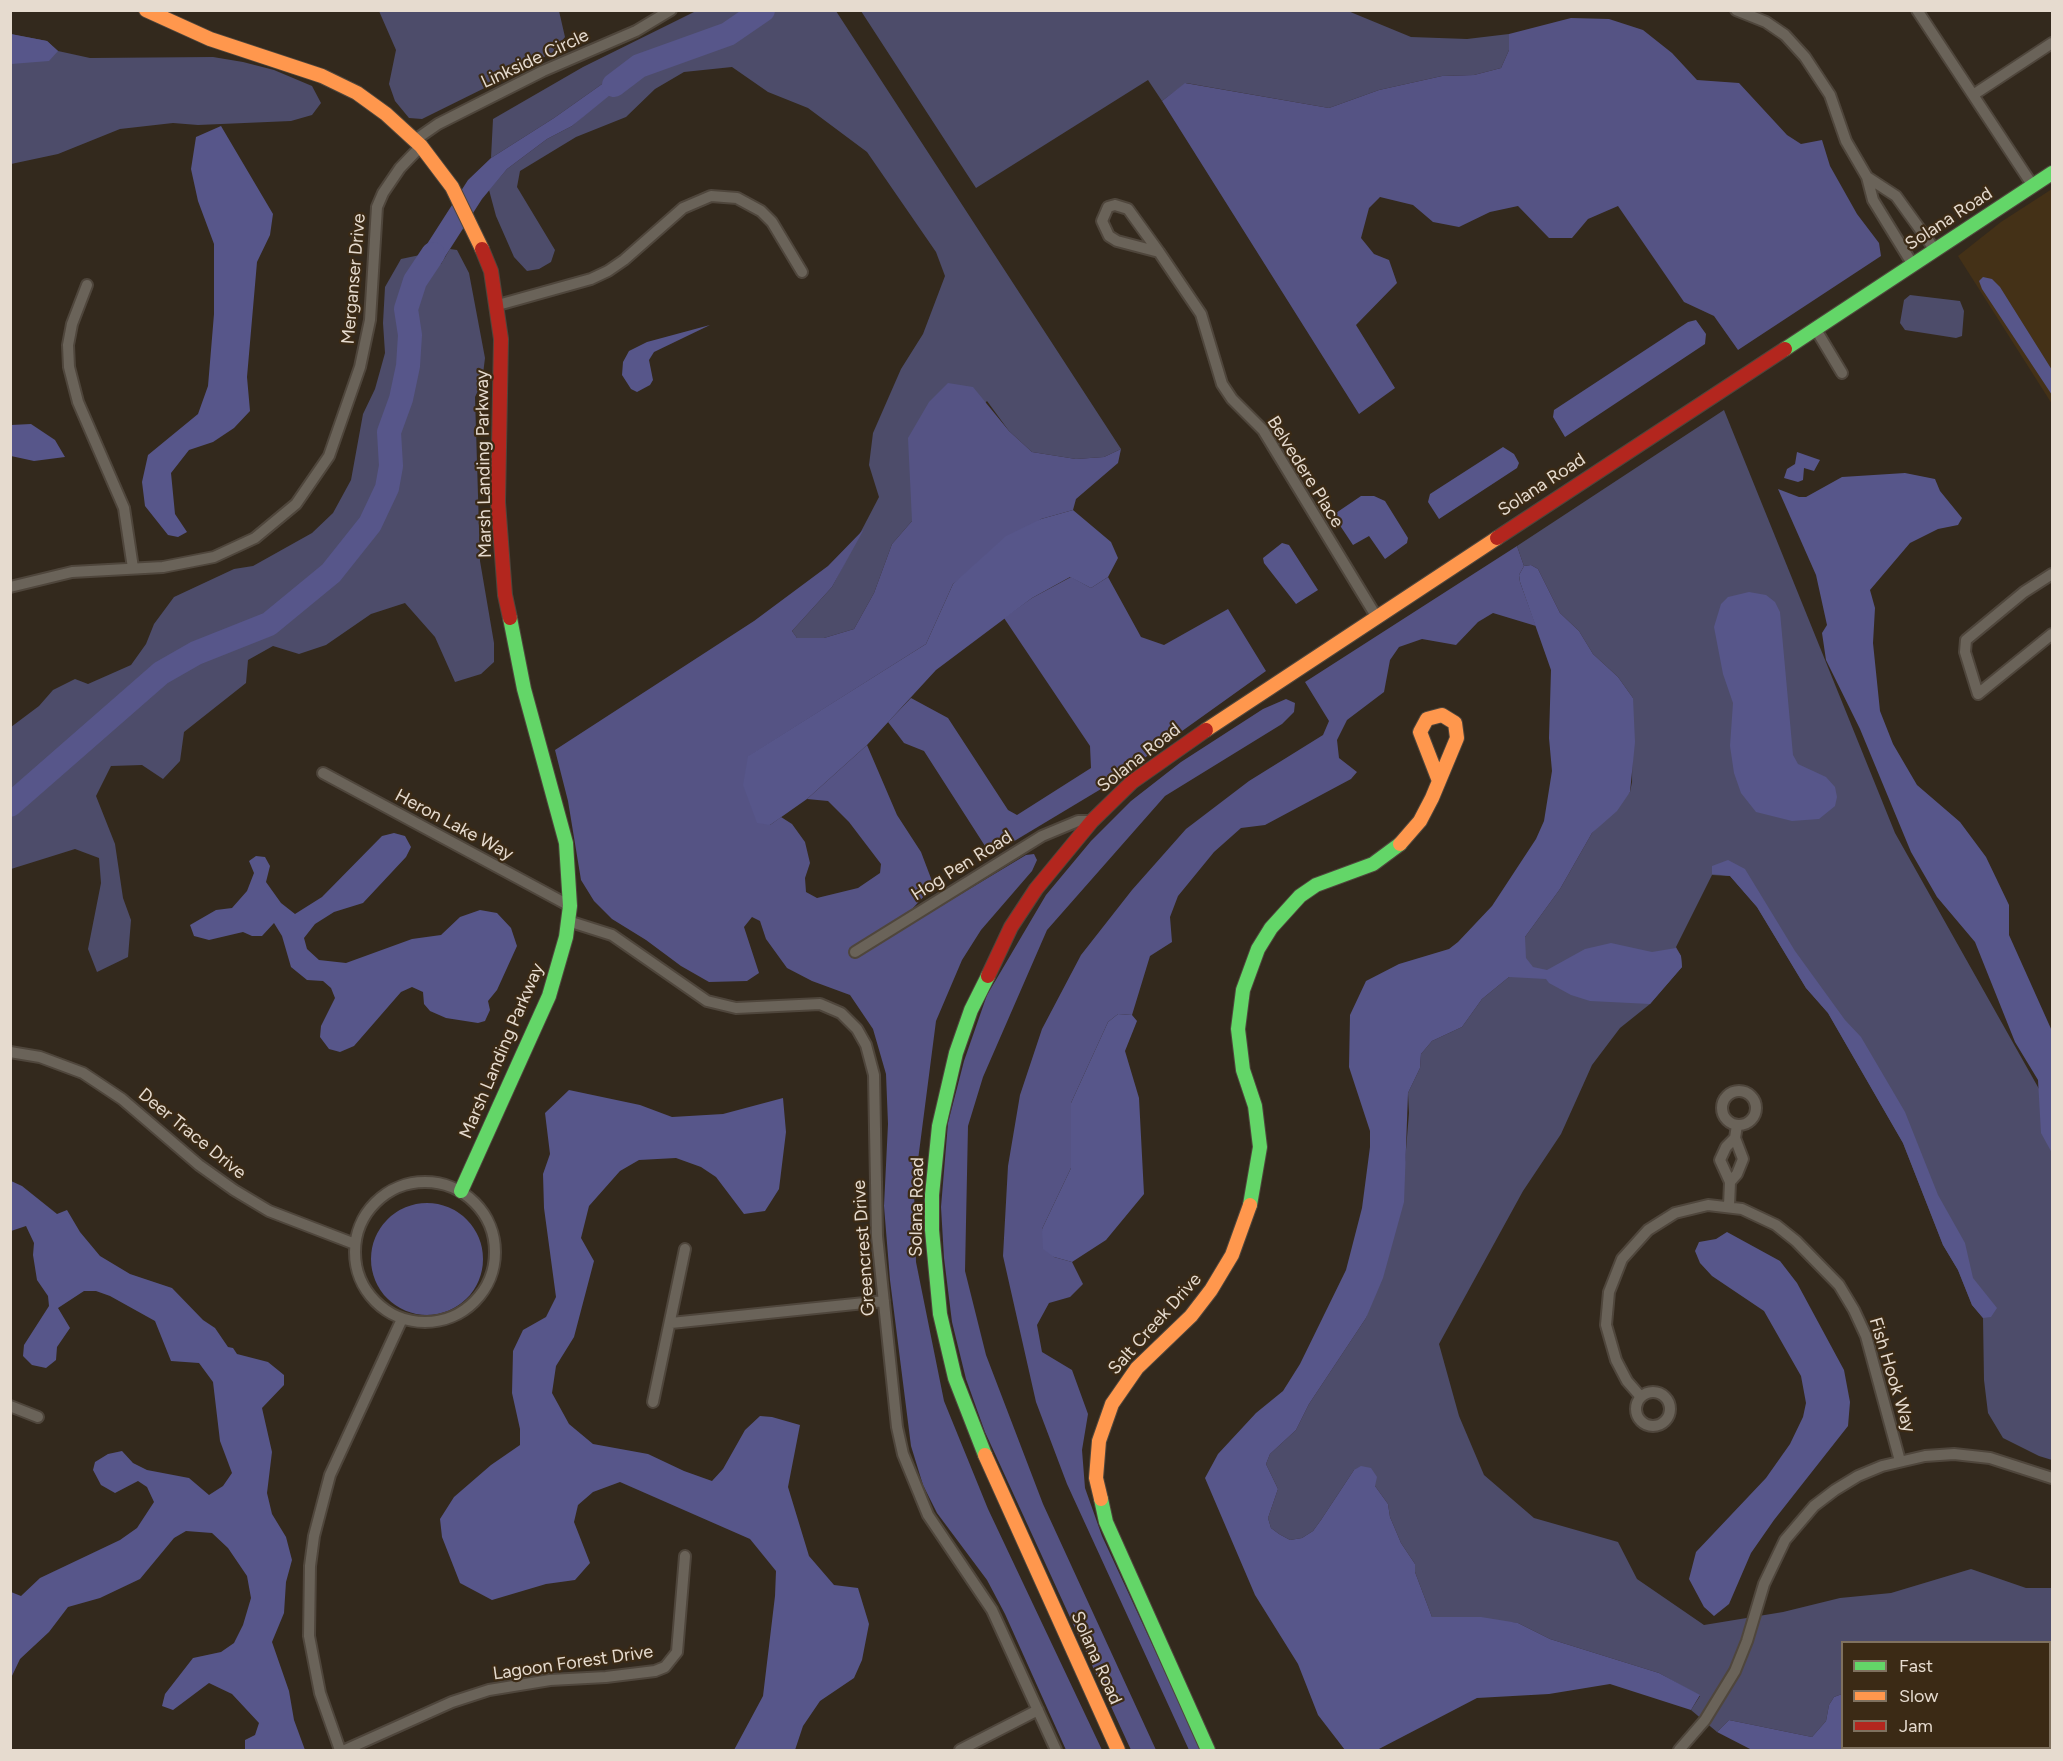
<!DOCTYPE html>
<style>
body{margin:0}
#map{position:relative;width:2063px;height:1761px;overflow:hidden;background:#33291d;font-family:Figtree,sans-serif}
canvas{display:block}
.frame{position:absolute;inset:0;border:12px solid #e6dbcf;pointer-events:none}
.legend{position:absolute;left:1841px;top:1641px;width:210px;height:108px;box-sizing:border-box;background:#3b2a15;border:2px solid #7f715f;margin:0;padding:8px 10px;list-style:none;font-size:18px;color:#e6dbcf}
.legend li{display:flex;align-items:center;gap:12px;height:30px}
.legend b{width:30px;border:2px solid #7f715f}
</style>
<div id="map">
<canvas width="2063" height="1761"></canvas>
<div class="frame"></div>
<ul class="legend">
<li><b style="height:8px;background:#63d668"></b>Fast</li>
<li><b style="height:8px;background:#ff974d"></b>Slow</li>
<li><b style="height:8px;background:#b3261e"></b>Jam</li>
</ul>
</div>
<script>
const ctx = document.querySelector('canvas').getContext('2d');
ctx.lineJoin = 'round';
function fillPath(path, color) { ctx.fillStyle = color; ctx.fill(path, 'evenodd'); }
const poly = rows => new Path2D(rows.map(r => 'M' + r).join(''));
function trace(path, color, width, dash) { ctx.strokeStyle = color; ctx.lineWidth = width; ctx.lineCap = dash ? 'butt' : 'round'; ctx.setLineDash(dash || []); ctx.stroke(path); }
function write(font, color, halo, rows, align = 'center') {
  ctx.font = font + ' Figtree,sans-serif'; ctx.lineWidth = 4.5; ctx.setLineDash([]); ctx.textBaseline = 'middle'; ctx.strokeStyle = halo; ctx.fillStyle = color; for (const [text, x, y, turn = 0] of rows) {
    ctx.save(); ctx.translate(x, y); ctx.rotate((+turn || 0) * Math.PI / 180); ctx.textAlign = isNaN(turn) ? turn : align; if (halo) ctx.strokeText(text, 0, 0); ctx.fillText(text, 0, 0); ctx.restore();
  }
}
const built = poly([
 [2052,189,2052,404,1958,256,2001,222]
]);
const green = poly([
 [379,11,559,11,565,37,553,52,517,72,422,119,409,118,395,101,389,84,396,50],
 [696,11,836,11,1121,449,1104,457,1076,459,1032,452,1009,431,987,401,912,480,912,521,892,544,874,593,854,629,824,638,797,638,792,631,832,587,879,497,869,465,873,433,901,369,923,334,945,276,936,252,867,152,808,108,768,92,732,67,684,72,655,89,626,117,576,137,520,171,517,187,555,250,551,262,539,269,527,271,514,257,496,216,489,190,507,169,547,139,572,126,638,66,629,65,554,118,491,158,493,119,583,67],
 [861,11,1348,11,1411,37,1467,39,1509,34,1509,50,1501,68,1474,75,1442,76,1379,90,1329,108,1186,83,1162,101,1148,80,976,188],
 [10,34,47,41,58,51,90,58,213,57,243,62,274,70,312,86,321,103,312,115,291,121,198,125,173,123,120,129,58,154,11,164],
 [450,249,457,250,469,273,485,358,482,382,475,397,480,561,494,643,494,662,481,674,455,682,435,637,405,603,371,614,326,645,299,654,273,646,248,660,246,683,184,732,180,761,163,779,142,765,111,766,96,796,115,844,123,898,131,920,128,957,97,972,88,949,101,883,99,858,75,849,11,869,11,727,39,706,53,690,75,679,88,684,131,665,146,644,154,624,174,597,234,569,253,566,312,533,333,513,351,480,363,414,375,389,385,353,383,323,385,287,401,259,420,255,415,268,441,264],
 [1910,295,1960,301,1964,311,1962,336,1956,338,1905,330,1900,323,1904,300],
 [1724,410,1895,833,2052,1112,2052,1460,2039,1456,2003,1438,1988,1413,1984,1380,1983,1318,1972,1305,1958,1270,1943,1245,1903,1143,1828,1013,1806,988,1757,907,1730,876,1712,875,1676,947,1681,956,1682,967,1650,1004,1620,1028,1592,1065,1561,1134,1523,1191,1439,1344,1459,1416,1484,1475,1534,1518,1618,1542,1637,1579,1704,1625,1783,1612,1840,1598,1891,1593,1971,1569,2026,1588,2052,1588,2052,1726,2050,1726,2050,1642,1842,1642,1842,1694,1834,1697,1829,1705,1826,1721,1812,1737,1729,1720,1717,1732,1691,1710,1700,1696,1659,1673,1550,1639,1518,1623,1432,1617,1415,1572,1415,1564,1401,1543,1390,1517,1388,1504,1375,1486,1354,1470,1321,1520,1313,1531,1302,1538,1290,1540,1279,1534,1271,1528,1268,1518,1278,1489,1266,1464,1270,1454,1296,1430,1309,1404,1366,1318,1404,1174,1409,1113,1408,1093,1420,1068,1421,1054,1432,1041,1462,1027,1482,999,1509,977,1525,937,1560,889,1592,833,1630,792,1632,782,1633,698,1618,677,1593,654,1579,631,1560,613,1538,569,1531,565,1524,566,1517,546]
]);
const forest = poly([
 [1571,18,1609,19,1643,30,1672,53,1697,80,1739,83,1787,135,1801,144,1822,140,1830,166,1857,214,1879,243,1881,256,1738,350,1714,316,1684,302,1618,206,1588,219,1572,238,1549,238,1518,206,1490,212,1459,227,1433,222,1413,205,1380,197,1369,208,1361,238,1374,254,1389,260,1397,283,1356,325,1395,388,1359,414,1162,101,1185,83,1329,108,1379,90,1442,76,1474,75,1501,68,1509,50,1509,34],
 [948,383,973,387,1009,431,1032,452,1076,459,1104,457,1121,449,1118,463,1076,499,1073,510,1041,519,953,584,926,644,749,756,770,825,781,817,792,824,805,842,810,863,805,878,806,892,817,898,858,888,880,873,881,864,849,822,828,801,807,799,867,745,897,815,921,852,932,881,926,894,913,908,921,918,1026,855,1034,854,1037,860,1032,871,981,930,962,960,936,1021,914,1191,916,1262,944,1401,988,1509,1102,1750,1066,1750,1005,1614,987,1580,937,1513,923,1485,911,1446,890,1280,884,1206,888,1124,886,1074,873,1029,850,995,812,981,787,968,766,939,760,921,752,917,744,927,759,973,747,981,709,982,681,966,646,940,612,919,594,901,581,880,568,801,555,750,754,621,828,566,864,529,832,587,792,631,797,638,824,638,854,629,874,593,892,544,912,521,908,438,929,402],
 [1517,546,1524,566,1519,575,1520,582,1536,626,1493,613,1478,622,1456,645,1422,639,1399,647,1390,660,1384,692,1347,720,1337,740,1339,758,1357,772,1351,779,1265,825,1241,828,1214,852,1178,896,1170,917,1172,942,1150,956,1132,1015,1118,1014,1108,1022,1071,1103,1071,1168,1042,1229,1054,1257,1072,1262,1083,1284,1070,1297,1049,1303,1037,1325,1042,1352,1072,1370,1088,1414,1082,1450,1085,1488,1102,1536,1201,1750,1189,1750,1067,1484,1036,1402,1003,1256,1008,1166,1020,1095,1042,1029,1081,955,1132,890,1186,829,1249,781,1323,735,1329,721,1305,682],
 [1071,577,1091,588,1108,577,1141,637,1164,645,1228,609,1266,671,1101,789,996,852,985,846,924,751,904,743,888,722,911,698,948,718,1008,810,1017,815,1091,768,1090,746,1004,618,1032,598],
 [1286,699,1295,703,1294,712,1282,724,1165,796,1047,930,983,1077,968,1126,965,1271,986,1355,1043,1504,1156,1750,1131,1750,985,1432,966,1379,952,1322,944,1258,941,1207,948,1123,964,1061,987,995,1046,895,1091,841,1131,801,1181,762,1263,709],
 '371 1259a56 56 0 1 1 112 0a56 56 0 1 1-112 0Z'
]);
const water = poly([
 [11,34,47,41,58,51,49,61,11,64],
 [629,65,639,66,637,73,572,126,547,139,507,169,482,199,441,263,428,276,415,281,420,255,468,180,491,158,554,118],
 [221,126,273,214,270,235,257,262,247,377,250,411,234,428,213,442,189,450,171,473,175,514,187,532,178,537,168,535,145,506,142,482,148,455,198,414,208,386,214,314,214,244,198,201,191,169,196,137],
 [1983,277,1992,279,2000,287,2052,370,2052,395,1982,289,1979,281],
 [1696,320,1706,334,1705,344,1565,437,1553,417,1554,410,1688,322],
 [710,325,654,352,649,360,653,380,650,385,637,392,631,389,622,375,623,362,629,351,647,342],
 [31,424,55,440,65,457,34,461,11,456,11,425],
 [1503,447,1514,454,1519,463,1517,468,1439,519,1428,502,1430,494],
 [1797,452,1820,460,1814,471,1804,468,1803,480,1798,482,1784,478,1787,469,1795,464],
 [1905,473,1935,479,1940,491,1962,518,1958,525,1938,529,1910,543,1870,590,1875,608,1873,643,1880,711,1893,744,1917,785,1960,822,1986,857,2009,905,2009,935,2052,1031,2052,1153,2041,1133,2038,1080,2015,1042,1975,942,1937,897,1911,852,1860,729,1826,660,1822,633,1827,625,1816,575,1778,489,1799,497,1806,497,1842,477],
 [1361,496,1374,496,1385,501,1408,538,1407,543,1385,559,1369,536,1353,545,1333,515],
 [1073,510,1111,542,1118,558,1108,577,1091,588,1070,577,1032,598,936,670,867,745,807,799,770,825,757,823,743,785,748,756,926,644,953,584,1006,536,1041,519],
 [1282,543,1289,545,1318,590,1296,604,1264,563,1263,558],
 [1531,565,1538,569,1560,613,1579,631,1593,654,1618,677,1633,698,1635,742,1630,792,1617,811,1592,833,1560,889,1525,937,1526,958,1533,967,1547,970,1585,949,1611,943,1652,952,1676,948,1681,956,1682,967,1650,1004,1590,1001,1571,995,1549,983,1546,979,1509,977,1482,999,1462,1027,1432,1041,1421,1054,1420,1068,1408,1093,1404,1202,1383,1278,1366,1318,1309,1404,1296,1430,1270,1454,1266,1464,1278,1489,1268,1518,1271,1528,1279,1534,1290,1540,1302,1538,1313,1531,1321,1520,1354,1470,1361,1466,1371,1468,1377,1477,1375,1486,1388,1504,1390,1517,1401,1543,1415,1564,1415,1572,1432,1617,1481,1617,1518,1623,1550,1639,1659,1673,1700,1695,1691,1710,1610,1684,1549,1694,1477,1698,1377,1750,1345,1750,1318,1715,1298,1664,1255,1595,1205,1478,1218,1454,1256,1413,1283,1391,1300,1364,1346,1270,1362,1208,1370,1147,1370,1131,1349,1067,1350,1015,1366,981,1399,964,1449,949,1458,942,1492,906,1536,839,1544,821,1552,771,1549,738,1551,670,1520,582,1519,575,1524,566],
 [1749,592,1766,595,1775,602,1780,612,1793,755,1798,764,1826,777,1835,787,1837,797,1835,806,1819,819,1792,821,1756,812,1741,793,1734,773,1730,746,1733,703,1723,674,1714,627,1721,604,1728,597],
 [394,833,405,836,411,847,406,857,363,903,334,912,315,924,304,938,307,949,319,960,346,963,412,939,441,935,460,917,480,910,497,913,511,928,517,946,497,990,488,1001,490,1010,485,1021,478,1023,446,1018,430,1011,424,1004,423,992,412,987,401,992,354,1046,340,1052,329,1049,320,1037,321,1026,335,998,331,988,323,981,307,980,291,967,282,936,274,923,262,936,252,936,243,932,209,940,194,936,190,925,216,910,232,908,247,891,254,873,249,861,256,856,265,857,270,866,266,882,281,903,295,914,322,897,382,836],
 [1728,860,1745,869,1795,951,1845,1020,1861,1037,1905,1112,1938,1195,1965,1243,1973,1278,1997,1308,1991,1317,1983,1318,1972,1305,1958,1270,1943,1245,1903,1143,1828,1013,1806,988,1757,907,1730,876,1712,874,1712,866],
 [1118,1014,1132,1015,1137,1021,1125,1051,1139,1098,1144,1194,1106,1240,1072,1262,1054,1257,1043,1249,1042,1229,1071,1168,1071,1103,1108,1022],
 [569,1090,640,1105,672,1117,723,1114,783,1098,786,1132,779,1189,765,1211,744,1214,716,1177,701,1167,676,1158,639,1160,620,1171,589,1206,581,1238,594,1261,574,1337,556,1366,552,1393,569,1424,593,1444,648,1454,684,1471,712,1481,723,1469,745,1430,760,1416,772,1417,800,1425,788,1487,809,1556,834,1585,858,1588,869,1624,862,1660,854,1678,820,1701,803,1726,795,1750,734,1750,763,1696,775,1596,776,1571,750,1539,620,1482,593,1492,578,1505,574,1522,590,1563,575,1580,546,1584,492,1600,460,1583,442,1537,440,1519,454,1497,491,1465,520,1445,520,1429,512,1393,513,1351,523,1330,546,1317,556,1297,544,1208,543,1174,550,1154,545,1113],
 [11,1181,22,1186,57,1214,67,1210,80,1232,100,1256,130,1274,172,1288,203,1320,215,1328,228,1347,233,1348,237,1354,268,1362,284,1375,284,1385,262,1408,272,1452,267,1493,272,1514,286,1537,292,1560,286,1582,284,1613,272,1642,289,1691,294,1720,305,1750,245,1750,245,1740,255,1735,259,1723,232,1694,209,1683,173,1710,162,1706,165,1694,193,1658,221,1652,234,1643,243,1625,251,1598,247,1576,228,1548,212,1533,186,1531,174,1538,140,1579,100,1598,68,1607,49,1632,20,1659,11,1678,11,1592,21,1596,40,1578,120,1540,137,1528,154,1502,147,1487,138,1481,115,1493,101,1485,93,1470,95,1462,108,1454,122,1451,133,1463,147,1470,189,1478,209,1495,223,1486,232,1473,220,1441,213,1382,199,1363,171,1361,155,1321,110,1296,96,1291,84,1291,58,1308,70,1328,57,1347,56,1360,46,1368,32,1365,23,1356,24,1345,49,1306,48,1296,37,1280,33,1255,34,1243,26,1226,11,1231],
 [1727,1232,1780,1261,1797,1283,1844,1370,1850,1402,1848,1426,1774,1520,1751,1553,1729,1604,1714,1616,1704,1607,1689,1579,1696,1552,1766,1478,1790,1444,1803,1417,1806,1403,1801,1376,1764,1311,1712,1276,1700,1263,1695,1251,1699,1242,1716,1239],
 [1842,1694,1842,1748,2050,1748,2050,1726,2052,1726,2052,1750,1752,1750,1717,1732,1729,1720,1812,1737,1826,1721,1829,1705,1834,1697]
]);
const river = poly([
 [614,85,639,66,728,34,763,10],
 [10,805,161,673,196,653,269,624,331,573,370,524,387,488,391,466,389,432,401,399,408,366,410,335,406,309,415,281,433,254]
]);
const street = poly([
 [1736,10,1766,22,1785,35,1805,57,1830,95,1846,141,1867,177,1873,200,1913,265],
 [1917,10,2033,186],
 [1973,95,2052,43],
 [415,140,438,124,543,71,636,31,671,10],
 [1867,177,1896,196,1935,250],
 [1115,205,1128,209,1159,252,1117,241,1109,236,1102,221,1108,207,1115,205],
 [1159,252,1201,314,1222,384,1232,399,1263,430,1376,616],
 [87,285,72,324,68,345,69,367,78,402,124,508,133,568],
 [498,305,591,279,608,271,624,260,683,208,711,196,737,198,761,211,772,222,802,272],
 [1815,328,1842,373],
 [2052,574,2024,592,1966,640,1965,652,1978,694,2052,634],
 [10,587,72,572,163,567,214,557,255,538,296,504,329,456,360,367,370,320,377,207,383,193,400,168,421,146],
 [323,773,570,906],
 [568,921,612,935,707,1001,736,1008,820,1004,841,1013,857,1029,866,1045,874,1075,877,1236,897,1427,903,1454,928,1515,992,1610,1056,1750],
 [855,952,1042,836,1078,821,1092,821],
 [10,1052,40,1057,83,1073,122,1099,199,1165,234,1190,269,1211,355,1244],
 '1722 1108a17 17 0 1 1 34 0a17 17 0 1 1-34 0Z',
 '355 1252a70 70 0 1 1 140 0a70 70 0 1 1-140 0Z',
 [1730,1182,1737,1174,1743,1159,1735,1138,1737,1125],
 [1730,1182,1720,1160,1726,1147,1735,1138],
 [1729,1206,1730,1182],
 [671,1323,884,1301],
 '1636 1409a17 17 0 1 1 34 0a17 17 0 1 1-34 0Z',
 [1641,1397,1627,1381,1616,1360,1606,1325,1609,1292,1622,1259,1648,1230,1675,1213,1708,1205,1742,1209,1776,1225,1796,1241,1839,1285,1854,1310,1866,1336,1900,1461],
 [653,1402,685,1249],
 [10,1406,38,1417],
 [340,1750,320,1693,309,1636,310,1566,314,1536,330,1475,402,1319],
 [345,1750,452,1702,489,1690,550,1680,606,1677,655,1671,665,1667,677,1652,685,1556],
 [960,1750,1038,1710],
 [1679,1750,1705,1720,1735,1671,1747,1641,1764,1584,1785,1540,1814,1506,1835,1490,1858,1476,1882,1466,1925,1456,1954,1454,1990,1458,2052,1478]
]);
const fast = poly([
 [1785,349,2052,173],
 [461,1191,549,996,566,937,570,906,566,843,524,689,510,618],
 [1250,1205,1260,1147,1255,1106,1243,1070,1238,1029,1243,990,1258,949,1271,928,1300,896,1316,885,1373,864,1400,844],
 [985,1455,955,1378,940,1314,932,1230,932,1195,939,1126,956,1053,971,1010,988,976],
 [1101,1499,1106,1522,1208,1750]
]);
const slow = poly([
 [146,10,210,39,322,76,357,93,386,114,421,146,452,187,482,249],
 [1206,730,1497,538],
 [1400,844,1420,821,1432,798,1457,738,1455,723,1442,715,1427,719,1420,732,1439,781],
 [985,1455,1118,1750],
 [1101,1499,1096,1478,1099,1441,1112,1404,1137,1368,1191,1316,1211,1290,1232,1255,1250,1205]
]);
const jam = poly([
 [482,249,491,271,501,339,498,502,505,595,510,618],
 [1497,538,1785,349],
 [988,976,1011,927,1036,889,1092,821,1132,782,1206,730]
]);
const streetNames = [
 ["Linkside Circle",535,59,-25],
 ["Solana Road",1949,219,-33],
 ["Merganser Drive",354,279,-85],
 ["Marsh Landing Parkway",484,464,-91],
 ["Belvedere Place",1305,472,58],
 ["Solana Road",1542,485,-33],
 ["Solana Road",1139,758,-38],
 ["Heron Lake Way",454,825,28],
 ["Hog Pen Road",962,866,-32],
 ["Marsh Landing Parkway",502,1051,-67],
 ["Deer Trace Drive",192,1134,39],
 ["Solana Road",917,1207,-89],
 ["Greencrest Drive",864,1248,-94],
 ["Salt Creek Drive",1155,1324,-48],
 ["Fish Hook Way",1892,1375,73],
 ["Solana Road",1096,1658,66],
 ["Lagoon Forest Drive",573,1663,-8]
];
fillPath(built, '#443117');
fillPath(green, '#4d4c6a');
fillPath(forest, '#555384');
fillPath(water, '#57568a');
trace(river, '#57568a', 24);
trace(street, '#4f463c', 14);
trace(fast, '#4f463c', 16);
trace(slow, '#4f463c', 16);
trace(jam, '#4f463c', 16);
trace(street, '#6a6359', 10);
trace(fast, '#63d668', 14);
trace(slow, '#ff974d', 14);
trace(jam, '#b3261e', 14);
write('18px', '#e6dbcf', '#3b2a15', streetNames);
</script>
